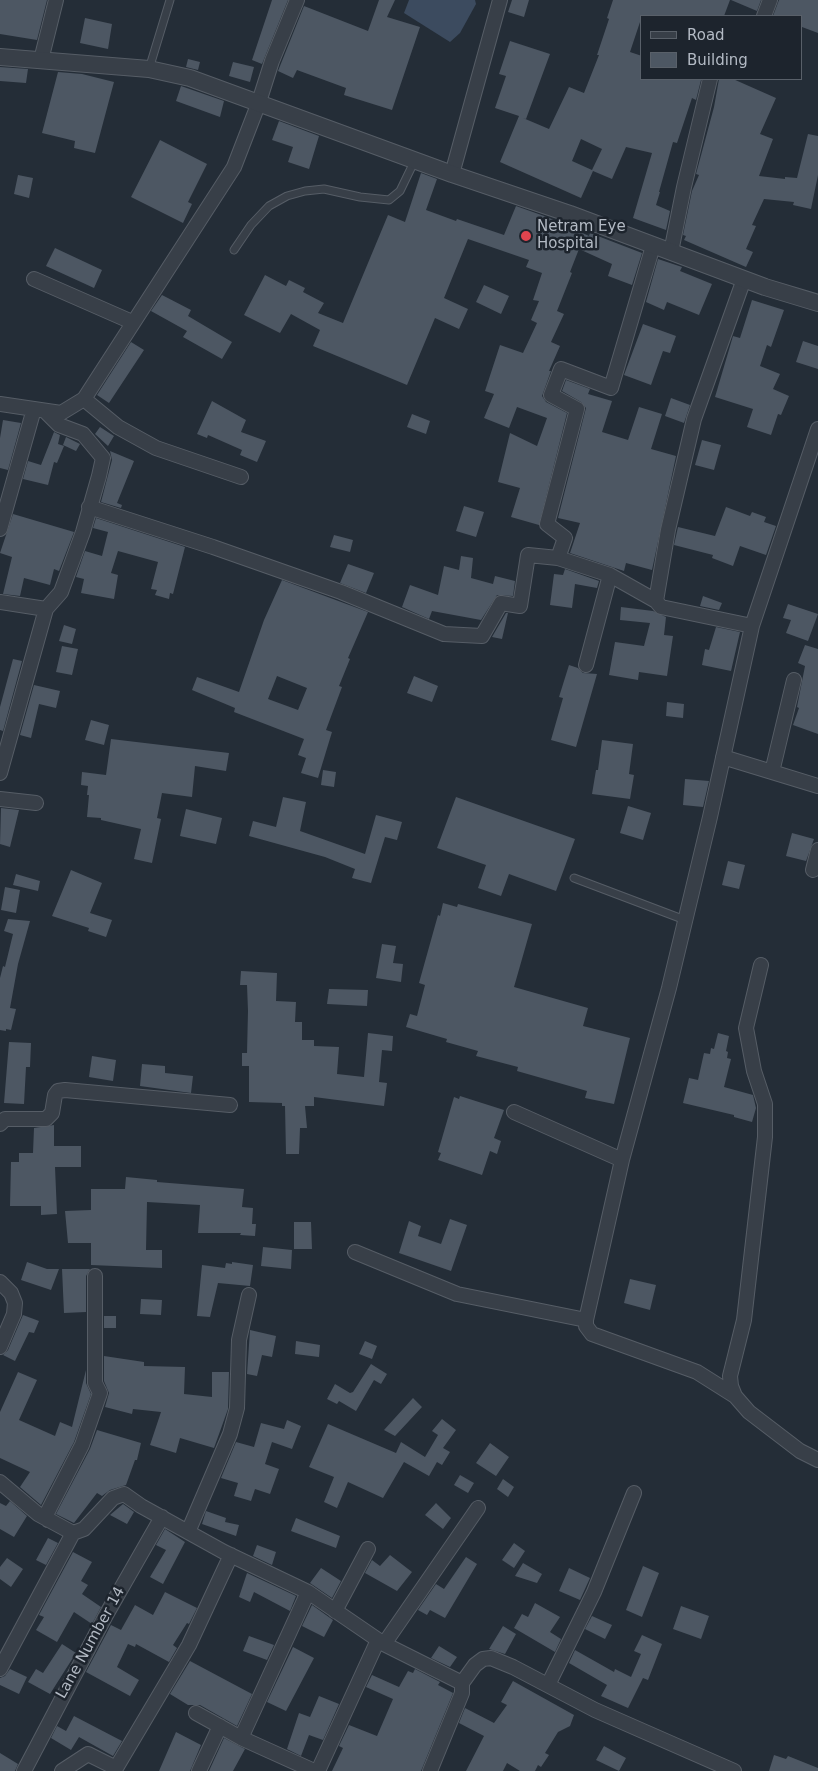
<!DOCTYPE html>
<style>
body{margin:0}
#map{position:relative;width:818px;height:1771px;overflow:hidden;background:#242d37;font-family:"DejaVu Sans",sans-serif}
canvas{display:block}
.legend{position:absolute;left:640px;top:15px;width:162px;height:65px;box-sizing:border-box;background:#1d242d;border:1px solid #596069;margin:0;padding:6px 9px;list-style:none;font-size:15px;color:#b3bac4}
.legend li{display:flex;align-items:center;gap:10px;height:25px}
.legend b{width:25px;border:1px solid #596069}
</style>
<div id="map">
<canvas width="818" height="1771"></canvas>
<ul class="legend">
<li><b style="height:6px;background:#383f48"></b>Road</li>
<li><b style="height:14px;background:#4d5763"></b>Building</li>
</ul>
</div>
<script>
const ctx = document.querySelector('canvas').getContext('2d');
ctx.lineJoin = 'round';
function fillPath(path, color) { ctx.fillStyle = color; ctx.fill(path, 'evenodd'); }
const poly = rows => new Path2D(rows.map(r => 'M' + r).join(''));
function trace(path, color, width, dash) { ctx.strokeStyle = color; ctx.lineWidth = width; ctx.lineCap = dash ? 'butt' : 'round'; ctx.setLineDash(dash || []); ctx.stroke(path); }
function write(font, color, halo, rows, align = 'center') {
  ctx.font = font + ' "DejaVu Sans",sans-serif'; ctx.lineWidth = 5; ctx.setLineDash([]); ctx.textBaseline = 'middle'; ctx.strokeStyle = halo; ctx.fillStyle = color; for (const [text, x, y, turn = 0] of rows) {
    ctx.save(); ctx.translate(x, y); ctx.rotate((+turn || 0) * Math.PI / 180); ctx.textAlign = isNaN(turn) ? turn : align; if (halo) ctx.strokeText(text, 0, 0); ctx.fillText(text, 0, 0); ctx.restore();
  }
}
const water = poly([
 [409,0,475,0,476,4,460,33,450,42,404,13]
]);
const building = poly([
 [0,0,47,0,37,40,0,34],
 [272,0,288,0,262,64,252,60],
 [379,0,395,0,387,17,420,27,392,110,344,95,346,88,297,70,293,78,278,71,304,6,368,31],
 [512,0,529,0,524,17,508,12],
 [613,0,730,0,724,16,642,16,630,52,642,56,642,79,701,80,696,100,692,98,677,143,673,142,659,192,660,192,656,205,670,211,666,230,633,218,652,153,626,147,612,179,593,171,581,198,500,162,519,116,495,108,506,76,499,74,510,41,550,54,526,119,523,118,549,129,569,87,584,93,599,55,597,55,609,19,607,18],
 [581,139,602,149,592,170,572,161],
 [731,0,761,0,757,11],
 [779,0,818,0,818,33,802,27,802,16,773,16],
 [85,18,112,24,108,49,80,43],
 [188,59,200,62,198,70,186,67],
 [233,62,254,67,250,82,229,76],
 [0,67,28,69,26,83,0,81],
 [58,72,82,74,114,82,95,153,74,148,75,141,42,133],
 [719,79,733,79,776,98,760,134,773,139,759,176,785,179,785,177,797,178,808,134,818,136,818,175,811,209,793,205,794,202,764,199,752,225,756,226,746,249,753,252,746,267,684,240,686,236,683,235,692,191,699,175,696,174,714,107],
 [181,86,224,101,220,117,176,101],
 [279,121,319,136,309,169,288,162,293,147,272,140],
 [160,140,207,164,188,202,192,204,183,223,131,197],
 [421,173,437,179,426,210,456,221,457,219,504,235,516,206,547,217,589,236,590,233,642,253,632,285,608,276,612,264,579,249,570,272,572,273,557,311,564,314,551,342,560,346,549,371,551,371,542,396,546,402,567,413,539,525,511,517,520,488,498,482,510,433,537,446,547,418,517,407,509,428,484,418,494,394,485,391,500,345,523,353,537,323,531,320,539,301,533,300,542,273,526,267,529,260,468,239,444,298,468,309,459,329,435,318,407,385,313,346,320,330,291,314,280,333,244,315,265,275,286,286,289,280,305,288,303,292,324,303,318,313,343,323,388,215,405,222],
 [18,175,33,178,29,198,14,194],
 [55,248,102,270,94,288,46,266],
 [658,259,682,267,680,271,712,284,699,315,667,302,664,310,646,302],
 [484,285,509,296,501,314,476,302],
 [162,295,191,310,188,316,232,342,222,359,183,337,187,331,151,311],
 [752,300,784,310,771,347,767,345,760,366,780,374,773,389,789,396,781,415,778,414,771,435,747,427,753,409,715,397,733,336,740,338],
 [643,324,676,336,670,353,663,351,651,385,624,375],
 [803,341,818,346,818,369,796,362],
 [131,342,144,350,109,403,97,395],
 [566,380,590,389,588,394,612,401,602,432,628,440,639,407,662,414,651,449,676,456,652,570,626,563,624,571,570,553,580,523,558,518,586,408,581,402,562,391],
 [671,398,690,405,684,423,665,416],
 [212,401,246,420,241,432,266,441,257,462,240,455,242,450,208,435,207,438,197,434],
 [412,414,430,421,426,434,407,427],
 [3,420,21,423,8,470,0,468,0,438],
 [100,427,114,436,108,446,95,434],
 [54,432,60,435,58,444,64,446,57,463,54,462,48,485,23,479,28,461,41,465],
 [66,437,80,444,76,451,63,445],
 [702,440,721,445,714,470,695,465],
 [110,451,134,461,117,503,122,505,121,508,101,502,112,460],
 [464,506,484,512,476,537,456,531],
 [726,507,750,516,752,512,766,517,764,522,776,526,766,555,740,546,733,566,712,558,713,555,674,545,678,527,715,536],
 [13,514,74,532,59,571,54,569,50,585,24,578,20,596,3,594,12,557,0,553],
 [96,518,185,547,173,594,170,593,169,599,155,595,157,590,151,589,158,562,118,551,111,573,118,575,114,599,81,593,84,579,76,577,85,551,102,556,108,532,93,528],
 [334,535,353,540,350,552,330,547],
 [461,556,473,558,471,578,493,584,495,576,515,581,513,596,497,595,481,620,432,611,429,619,402,607,410,585,438,595,444,566,459,570],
 [348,564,374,573,366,593,340,583],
 [565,569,599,581,597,588,575,584,572,608,550,605,554,574,563,575],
 [282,580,368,612,348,658,350,659,339,686,342,687,326,730,332,732,318,778,301,773,306,758,298,755,304,739,234,712,235,708,192,690,197,677,239,692,264,620],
 [277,676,307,688,298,710,268,699],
 [703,596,722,603,719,610,700,606],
 [788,604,818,614,808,641,786,633,791,620,783,618],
 [621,607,653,611,666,617,664,635,673,636,667,676,639,672,638,680,609,675,615,642,644,646,650,623,620,620],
 [506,613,508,613,502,639,492,637],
 [64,625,76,629,72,644,59,641],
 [716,627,740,632,731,671,702,665,705,649,709,650],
 [805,645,818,649,818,734,793,725,799,708,797,707,805,666,798,663],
 [62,646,78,649,72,675,56,672],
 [13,659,22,661,3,731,0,730,0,707],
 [569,665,578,668,583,673,597,674,576,747,551,740,563,698,559,697],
 [414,676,438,686,432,702,407,693],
 [34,685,60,691,56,708,39,704,31,738,20,735],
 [667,702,684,704,683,718,666,716],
 [91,720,109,725,104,745,85,740],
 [111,739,229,753,226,771,195,766,192,797,162,793,157,818,161,819,152,863,134,859,141,829,101,820,101,818,87,817,89,795,87,795,88,786,81,785,82,772,106,775],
 [602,740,633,744,629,774,634,775,630,799,592,794,596,770,598,770],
 [323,770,336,772,334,787,321,785],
 [685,779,709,781,703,807,683,805],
 [283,797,306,802,300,831,365,854,376,815,402,822,397,840,385,837,371,883,352,878,355,869,325,857,249,836,253,821,276,827],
 [456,797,575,839,556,891,509,874,501,896,478,888,486,865,437,848],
 [628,806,651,813,643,840,620,833],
 [1,808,19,810,10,847,0,844],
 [186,809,222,818,216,844,180,836],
 [792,833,814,839,806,861,786,856],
 [728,861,745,865,739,889,722,885],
 [71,870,102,883,90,913,112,920,106,937,88,931,89,928,52,916],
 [16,874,40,881,38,891,13,885],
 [5,887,20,890,16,913,1,910],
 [443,903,457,907,458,904,532,924,514,987,588,1008,583,1026,630,1038,614,1104,585,1098,587,1091,517,1071,518,1067,476,1056,478,1051,446,1042,447,1039,406,1027,410,1014,417,1016,425,985,419,983,438,915,440,916],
 [8,919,30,921,18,964,10,1008,16,1009,11,1030,6,1029,6,1031,0,1030,0,978,3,966,5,967,13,934,4,931],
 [382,944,396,946,393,963,403,964,401,982,376,978],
 [241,971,277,973,276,1001,296,1002,295,1022,302,1022,302,1040,314,1040,314,1046,339,1047,337,1074,364,1077,368,1033,393,1036,392,1051,382,1050,379,1082,387,1083,384,1106,314,1097,314,1106,305,1106,307,1128,300,1128,299,1154,286,1154,285,1106,282,1106,282,1103,249,1102,249,1066,242,1066,242,1053,247,1053,248,1011,247,985,240,985],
 [329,989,368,990,367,1006,327,1004],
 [718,1033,729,1036,726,1051,728,1052,727,1058,731,1059,724,1087,753,1095,756,1108,752,1122,734,1117,734,1115,683,1103,689,1078,698,1080,704,1053,710,1054,711,1048,714,1049],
 [9,1042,31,1043,30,1067,26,1067,24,1104,4,1103],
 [92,1056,116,1060,113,1081,89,1077],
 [142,1064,165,1066,165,1073,193,1076,191,1093,140,1086],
 [460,1096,504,1110,494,1138,501,1141,497,1154,490,1151,482,1175,438,1160,441,1153,438,1152,454,1097,459,1099],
 [54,1125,54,1146,81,1146,81,1167,55,1167,57,1214,41,1215,41,1206,10,1206,11,1162,19,1162,19,1153,33,1153,34,1128],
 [126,1177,157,1180,157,1182,244,1189,242,1207,253,1208,252,1224,256,1224,255,1236,240,1235,241,1233,198,1233,200,1205,147,1202,146,1250,162,1250,162,1268,91,1265,91,1243,68,1243,65,1211,91,1210,91,1189,125,1189],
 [450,1219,467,1225,451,1271,399,1253,409,1221,421,1226,418,1236,441,1244],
 [294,1222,311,1222,312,1249,294,1249],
 [263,1247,292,1250,291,1269,261,1266],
 [27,1262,47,1269,59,1269,51,1290,21,1280],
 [232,1262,253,1265,250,1286,218,1283,210,1317,197,1316,202,1265,225,1268,226,1263,232,1264],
 [62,1269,90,1269,86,1276,86,1312,64,1313],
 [630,1279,656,1285,650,1310,624,1303],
 [141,1299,162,1300,161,1315,140,1314],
 [23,1315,39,1321,34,1333,29,1332,15,1361,3,1355,8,1350],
 [104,1316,116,1316,116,1328,104,1328],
 [250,1330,276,1336,272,1357,262,1355,257,1376,247,1374],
 [296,1341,320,1345,319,1357,295,1354],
 [365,1341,377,1346,372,1359,359,1354],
 [104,1356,144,1362,144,1366,185,1367,184,1394,212,1397,212,1372,229,1372,228,1409,214,1448,180,1438,176,1453,150,1445,161,1412,133,1409,132,1414,105,1407,109,1393,104,1381],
 [371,1364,387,1374,381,1384,374,1380,356,1411,339,1401,337,1404,327,1399,335,1384,350,1393,353,1392],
 [86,1370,86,1383,91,1394,74,1442,41,1505,20,1487,30,1472,0,1458,0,1412,18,1372,37,1380,19,1420,55,1436,60,1422,72,1427],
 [413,1398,422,1407,395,1436,384,1430],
 [442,1419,456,1430,443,1448,450,1452,442,1465,437,1462,429,1476,404,1462,383,1498,348,1482,337,1508,324,1502,334,1477,309,1467,328,1424,396,1453,401,1442,425,1457,438,1435,432,1431],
 [287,1420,301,1426,292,1449,272,1442,265,1464,279,1469,270,1494,255,1489,251,1501,234,1496,238,1483,221,1478,236,1442,254,1447,261,1423,284,1429],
 [97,1430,141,1443,137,1460,135,1460,126,1485,110,1490,102,1496,97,1493,74,1523,56,1514,90,1449],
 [490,1443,509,1457,496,1476,476,1463],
 [460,1475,474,1483,468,1493,454,1485],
 [503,1479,514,1487,508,1497,497,1489],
 [10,1501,27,1516,14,1537,0,1529,0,1503,6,1506],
 [436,1503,451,1518,443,1529,425,1515],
 [123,1504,134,1512,127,1524,110,1515],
 [206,1511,226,1518,225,1522,239,1525,236,1536,202,1524],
 [296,1518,340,1536,336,1548,291,1531],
 [165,1529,185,1542,163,1584,150,1577,166,1550,156,1545],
 [48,1538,58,1543,46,1565,36,1560],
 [514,1543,525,1551,514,1568,502,1560],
 [257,1545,276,1552,272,1565,253,1556],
 [73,1552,92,1562,81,1581,88,1585,82,1594,101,1607,92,1624,74,1612,57,1642,36,1630,44,1617,39,1615],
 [390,1555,412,1572,397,1591,365,1573,372,1560,380,1566],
 [466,1557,477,1564,445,1618,430,1610,427,1615,418,1610,436,1584,444,1589],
 [7,1558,23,1569,11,1587,0,1579,0,1567],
 [523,1563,542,1574,537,1583,515,1576],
 [643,1566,659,1573,642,1617,626,1610],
 [321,1568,341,1581,332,1598,310,1583],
 [569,1568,590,1578,580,1600,559,1591],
 [247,1573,296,1596,290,1611,254,1592,250,1602,239,1597],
 [165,1592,197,1608,189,1624,187,1623,173,1645,177,1648,169,1662,136,1644,135,1647,128,1644,117,1667,139,1680,130,1696,86,1672,111,1625,121,1630,135,1605,153,1615],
 [535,1603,560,1617,550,1632,561,1639,555,1652,514,1628,522,1614,528,1617],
 [312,1605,333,1620,324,1637,302,1626],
 [681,1606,709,1616,701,1639,673,1629],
 [592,1616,612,1625,605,1639,585,1629],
 [503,1626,516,1634,505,1654,489,1649],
 [642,1635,662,1644,648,1680,643,1678,628,1708,601,1696,607,1685,569,1663,575,1650,614,1672,615,1669,631,1677,641,1654,634,1651],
 [249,1636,274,1645,267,1660,243,1651],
 [62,1644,76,1653,50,1694,28,1682,36,1669,43,1673],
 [439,1646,457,1657,450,1667,431,1658],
 [293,1647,314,1658,286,1711,267,1702],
 [190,1661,252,1694,237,1726,200,1705,188,1705,170,1694],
 [10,1669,27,1677,19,1694,0,1685,0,1678,5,1676],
 [415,1669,440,1682,438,1685,453,1693,421,1771,332,1771,343,1748,339,1746,349,1725,377,1736,393,1699,366,1687,372,1675,399,1687,408,1671,413,1673],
 [513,1681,574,1715,570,1726,558,1732,545,1753,549,1755,541,1767,538,1765,535,1771,520,1771,507,1763,503,1771,466,1771,484,1736,459,1723,465,1708,494,1723,507,1705,501,1702],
 [319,1696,339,1704,323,1740,309,1735,301,1756,287,1749,299,1713,310,1717],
 [74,1716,122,1741,113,1756,79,1737,71,1750,51,1738,57,1726,66,1731],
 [176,1732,201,1745,190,1771,159,1771],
 [224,1738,245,1749,233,1771,209,1771],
 [604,1746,626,1758,619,1771,596,1760],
 [0,1753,18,1764,15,1771,0,1771],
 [774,1755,786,1759,788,1756,818,1768,818,1771,769,1771]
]);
const service = poly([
 [149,69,170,0],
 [234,250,251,225,269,206,287,196,305,191,324,189,360,197,389,200,400,191,415,160],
 [574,878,685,920]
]);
const minor = poly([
 [764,16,770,0],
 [41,60,56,0],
 [452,174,500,0],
 [671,252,684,187,710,79],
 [34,279,132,322],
 [744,279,694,419,668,530,656,601,661,607,752,626],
 [84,399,118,427,156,448,241,477],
 [0,404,61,413,84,399,234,167,258,105,272,61,297,0],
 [89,507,213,547,341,592,444,634,482,636,501,603,520,606,528,555,558,558,610,575,656,601],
 [0,529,34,409],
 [558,558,565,538,547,524,577,409,551,395,561,369,611,388,653,246],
 [0,602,46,609,61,592,83,532,99,476,103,458,83,434,59,425,45,411],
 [586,665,610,575],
 [723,757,818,786],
 [772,772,794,680],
 [0,773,46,609],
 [0,799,36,803],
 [813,870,818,850],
 [761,965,746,1028,754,1071,765,1104,765,1137,744,1320,730,1376,731,1386,735,1396,749,1412,800,1451,818,1460],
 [514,1112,622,1160],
 [0,1124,5,1119,46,1119,52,1113,55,1095,58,1091,65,1090,230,1105],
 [355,1252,457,1294,586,1320],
 [0,1282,11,1293,15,1303,14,1314,0,1347],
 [735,1396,697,1372,592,1334,586,1326,586,1320,622,1160,669,988,710,817,752,626,818,429],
 [0,1482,38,1514,73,1533,84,1529,113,1498,124,1494,141,1506,224,1552,308,1592,384,1644,462,1683,462,1693,430,1771],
 [48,1520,47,1513,82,1445,100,1393,95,1383,95,1276],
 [188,1532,230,1434,237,1408,239,1340,249,1295],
 [335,1611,368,1549],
 [384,1644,478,1508],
 [0,1669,73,1533],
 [462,1683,475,1665,483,1659,491,1658,513,1667,595,1710,734,1771],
 [548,1685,594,1592,634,1493],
 [196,1713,241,1738,314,1771],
 [241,1738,308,1592],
 [24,1771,106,1615,162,1517],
 [62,1771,88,1754,116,1768,189,1645,231,1555],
 [199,1771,220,1726],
 [318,1771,378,1640]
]);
const tertiary = poly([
 [0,57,149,69,190,78,452,174,570,214,765,287,818,303]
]);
const markers = [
 [526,236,6,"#e0444e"]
];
const poiNames = [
 ["Netram Eye",537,227],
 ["Hospital",537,244]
];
const streetNames = [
 ["Lane Number 14",91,1643,-61]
];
fillPath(water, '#3c4b5f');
fillPath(building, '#4d5763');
trace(service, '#565d66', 9);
trace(minor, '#565d66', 16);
trace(tertiary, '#565d66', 18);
trace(service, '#383f48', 7);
trace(minor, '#383f48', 14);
trace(tertiary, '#383f48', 16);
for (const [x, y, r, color] of markers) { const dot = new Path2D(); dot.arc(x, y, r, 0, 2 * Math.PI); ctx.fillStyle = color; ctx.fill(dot); trace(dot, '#1d242d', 2); }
write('15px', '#b3bac4', '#1d242d', poiNames, 'left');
write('15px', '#b3bac4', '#1d242d', streetNames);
</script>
